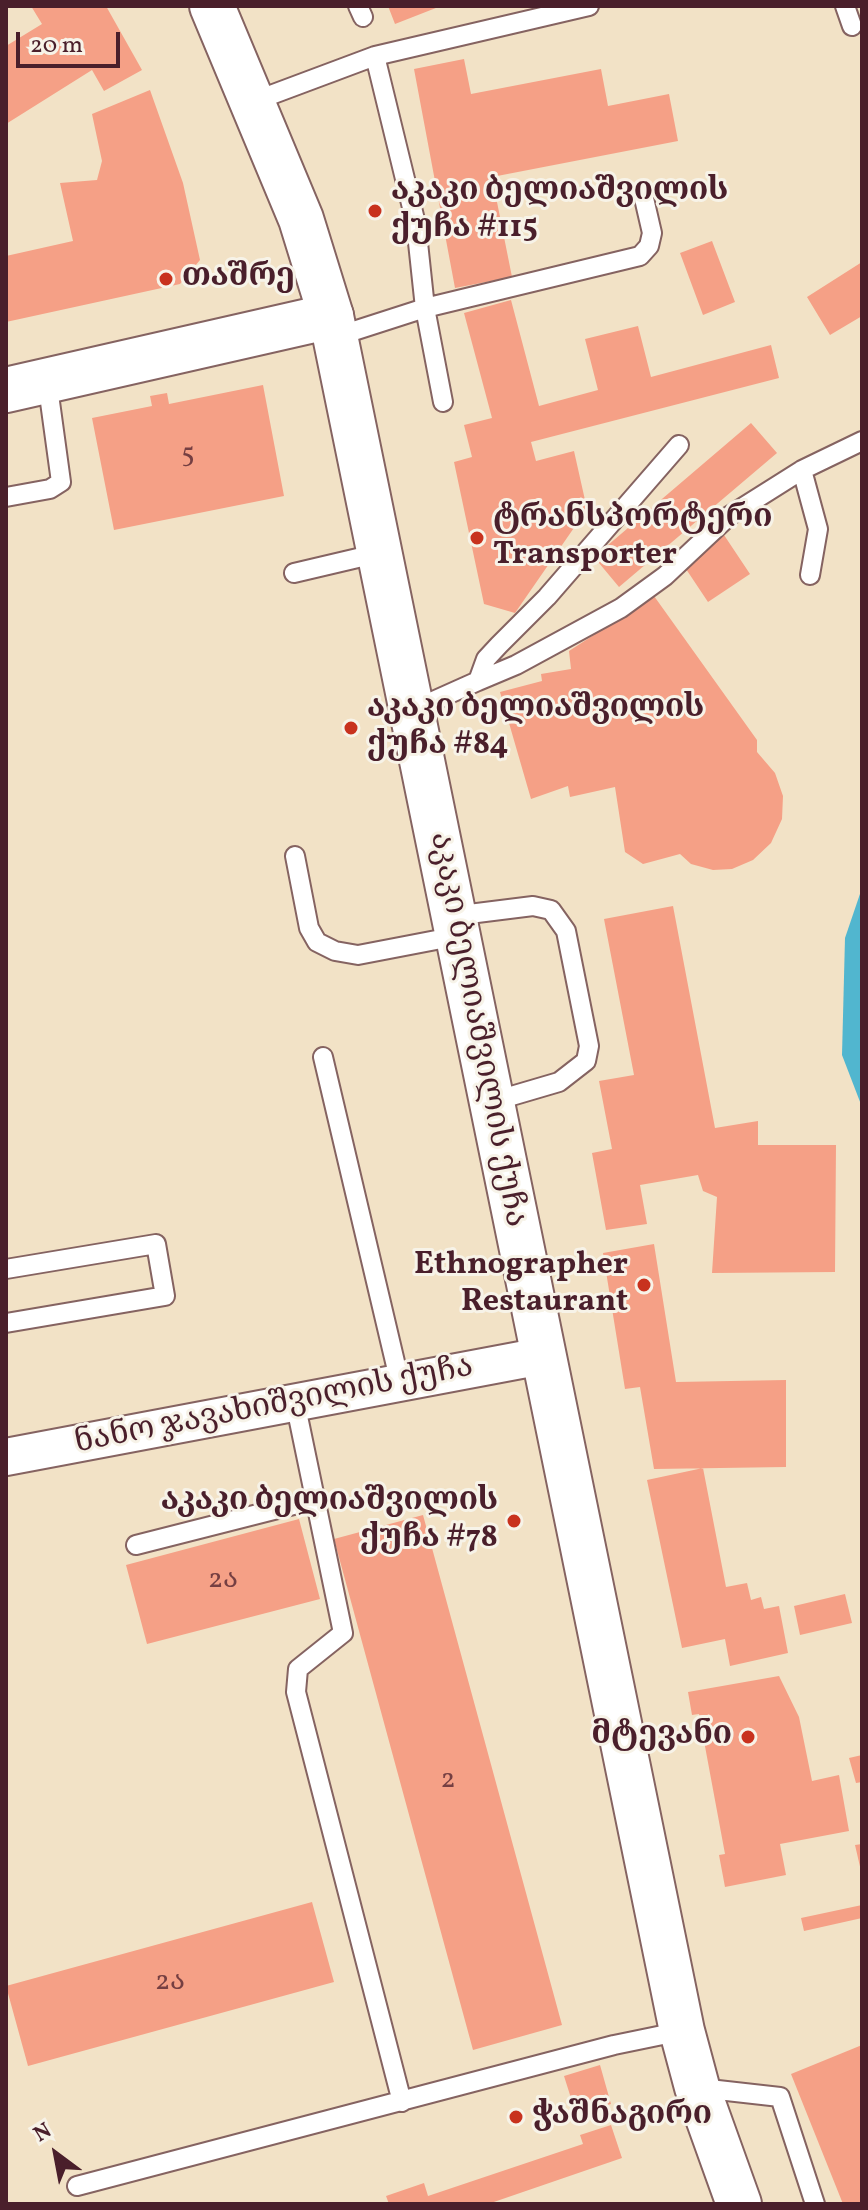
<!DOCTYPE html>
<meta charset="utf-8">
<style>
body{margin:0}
#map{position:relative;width:868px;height:2210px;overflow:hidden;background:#f2e2c6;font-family:Vollkorn,serif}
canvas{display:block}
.frame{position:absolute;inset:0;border:8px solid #4a1f2b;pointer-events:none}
.north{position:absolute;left:16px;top:2114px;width:80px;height:80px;-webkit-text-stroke:6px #f7f3e8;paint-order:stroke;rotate:328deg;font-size:22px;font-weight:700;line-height:32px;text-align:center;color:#4a1f2b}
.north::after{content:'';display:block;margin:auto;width:28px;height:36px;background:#4a1f2b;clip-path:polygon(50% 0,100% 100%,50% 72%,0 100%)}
.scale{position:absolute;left:16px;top:32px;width:104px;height:36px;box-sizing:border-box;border:4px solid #4a1f2b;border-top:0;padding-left:10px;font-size:24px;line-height:28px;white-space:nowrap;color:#4a1f2b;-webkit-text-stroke:6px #f7f3e8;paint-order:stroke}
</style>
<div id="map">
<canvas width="868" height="2210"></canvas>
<div class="frame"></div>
<div class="north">N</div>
<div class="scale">20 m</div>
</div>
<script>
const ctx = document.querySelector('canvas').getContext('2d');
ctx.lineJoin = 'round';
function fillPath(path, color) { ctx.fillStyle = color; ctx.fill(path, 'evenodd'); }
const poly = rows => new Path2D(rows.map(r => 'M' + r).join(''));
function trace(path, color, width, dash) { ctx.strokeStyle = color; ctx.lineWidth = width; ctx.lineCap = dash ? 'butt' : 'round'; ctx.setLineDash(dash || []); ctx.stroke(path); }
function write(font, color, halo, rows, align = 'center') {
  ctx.font = font + ' Vollkorn,"Noto Serif Georgian",serif'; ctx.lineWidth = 6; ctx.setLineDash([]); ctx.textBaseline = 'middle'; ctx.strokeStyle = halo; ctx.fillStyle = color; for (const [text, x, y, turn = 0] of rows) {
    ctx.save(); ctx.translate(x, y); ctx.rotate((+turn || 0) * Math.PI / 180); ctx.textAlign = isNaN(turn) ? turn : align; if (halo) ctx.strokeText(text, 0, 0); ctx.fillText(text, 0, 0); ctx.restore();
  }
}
const water = poly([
 [862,888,862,1107,842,1055,845,938]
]);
const building = poly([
 [31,6,106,6,142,70,104,91,92,70,6,124,6,46,42,24],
 [388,6,441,6,395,24],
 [464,59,471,94,601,69,608,106,669,94,678,141,492,177,512,277,455,288,414,69],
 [150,90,183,183,200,260,180,284,6,322,6,256,73,241,60,183,97,180,102,161,92,114],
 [712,241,735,302,703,315,680,253],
 [862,262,862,316,830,335,807,297],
 [511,300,539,406,598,390,585,339,638,326,651,377,771,345,779,378,531,442,536,461,574,451,587,509,515,613,484,604,454,462,472,457,464,425,492,418,464,313],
 [263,385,284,496,114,530,92,418,152,406,150,396,167,393,169,404],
 [751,423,777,453,619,587,594,557],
 [724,535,750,574,708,602,682,563],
 [654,596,757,740,757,752,775,773,783,796,782,819,771,843,753,860,732,869,713,870,691,864,680,854,643,864,625,852,615,787,570,797,568,786,531,799,500,692,542,681,541,674,571,669,569,651],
 [673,906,715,1128,758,1121,758,1145,836,1145,835,1272,712,1273,717,1197,703,1191,698,1175,640,1185,647,1224,606,1230,592,1153,612,1149,599,1081,634,1075,604,919],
 [654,1244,676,1382,786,1380,786,1467,654,1469,640,1387,625,1389,603,1253],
 [703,1468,726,1587,747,1583,751,1600,761,1597,764,1609,779,1606,788,1653,730,1666,725,1639,682,1648,647,1480],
 [423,1515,562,2025,473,2050,334,1539],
 [299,1519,320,1599,147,1644,126,1565],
 [845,1594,852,1623,800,1635,794,1606],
 [779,1676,799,1717,812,1781,839,1775,849,1831,780,1844,786,1875,725,1887,719,1855,725,1854,699,1714,692,1715,688,1692],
 [862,1755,862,1782,856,1783,849,1758],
 [862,1844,862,1871,861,1871,855,1845],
 [312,1902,334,1982,28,2066,6,1986],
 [862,1905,862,1918,804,1931,801,1918],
 [862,2045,862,2204,843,2204,791,2074],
 [600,2065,611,2104,576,2114,564,2076],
 [611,2125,622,2158,488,2204,389,2204,386,2196,424,2183,428,2196,583,2144,580,2135]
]);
const service = poly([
 [358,6,363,17],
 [845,6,852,26],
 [375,56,416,224,425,308,443,402],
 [252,102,375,56,589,6],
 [335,337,425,308,640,256,649,246,652,233,643,194],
 [802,470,818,529,810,575],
 [6,497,50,489,61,482,47,380],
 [294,573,379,553],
 [478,681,516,665,621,608,665,576,729,516,802,470,862,441],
 [411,711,478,681,486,659,499,645,547,597,679,445],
 [295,856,309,928,317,942,335,951,358,955,457,936],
 [453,916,533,906,551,910,566,931,589,1046,586,1061,559,1082,491,1102],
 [323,1057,400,1383],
 [6,1269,156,1244,165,1296,6,1323],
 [295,1402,343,1633,298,1669,296,1692,402,2102],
 [136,1545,317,1499],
 [700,2088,780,2097,815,2204],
 [77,2186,614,2045,682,2031]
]);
const minor = poly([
 [6,1457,542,1356]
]);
const tertiary = poly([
 [6,390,331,316]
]);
const secondary = poly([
 [212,6,301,219,331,316,682,2031,697,2087,739,2204]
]);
const markers = [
 [375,211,8,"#c8321e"],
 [166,279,8,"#c8321e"],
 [477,538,8,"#c8321e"],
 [351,728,8,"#c8321e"],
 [644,1285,8,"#c8321e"],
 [514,1521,8,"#c8321e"],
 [748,1737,8,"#c8321e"],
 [516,2117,8,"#c8321e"]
];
const numberNames = [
 ["5",188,457],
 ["2ა",223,1582],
 ["2",448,1782],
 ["2ა",170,1984]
];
const poiNames = [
 ["აკაკი ბელიაშვილის",391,193],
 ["ქუჩა #115",391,230],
 ["თაშრე",182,279],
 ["ტრანსპორტერი",493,520],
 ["Transporter",493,557],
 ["აკაკი ბელიაშვილის",367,710],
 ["ქუჩა #84",367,747],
 ["Ethnographer",628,1267,"right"],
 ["Restaurant",628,1304,"right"],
 ["აკაკი ბელიაშვილის",498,1503,"right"],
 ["ქუჩა #78",498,1540,"right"],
 ["მტევანი",732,1737,"right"],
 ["ჭაშნაგირი",532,2117]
];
const streetNames = [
 ["აკაკი ბელიაშვილის ქუჩა",476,1030,79],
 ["ნანო ჯავახიშვილის ქუჩა",274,1407,-11]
];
fillPath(water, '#51b6cf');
fillPath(building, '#f5a086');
trace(service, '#856361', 22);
trace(minor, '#856361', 40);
trace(tertiary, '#856361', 48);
trace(secondary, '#856361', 48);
trace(service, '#fff', 18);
trace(minor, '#fff', 36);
trace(tertiary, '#fff', 44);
trace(secondary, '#fff', 44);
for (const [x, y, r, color] of markers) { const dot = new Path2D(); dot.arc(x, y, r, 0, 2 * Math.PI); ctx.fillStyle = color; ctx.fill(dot); trace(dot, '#f7f3e8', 3); }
write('28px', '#753f42', null, numberNames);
write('bold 32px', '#4a1f2b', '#f7f3e8', poiNames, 'left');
write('32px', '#4a1f2b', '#f7f3e8', streetNames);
</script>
